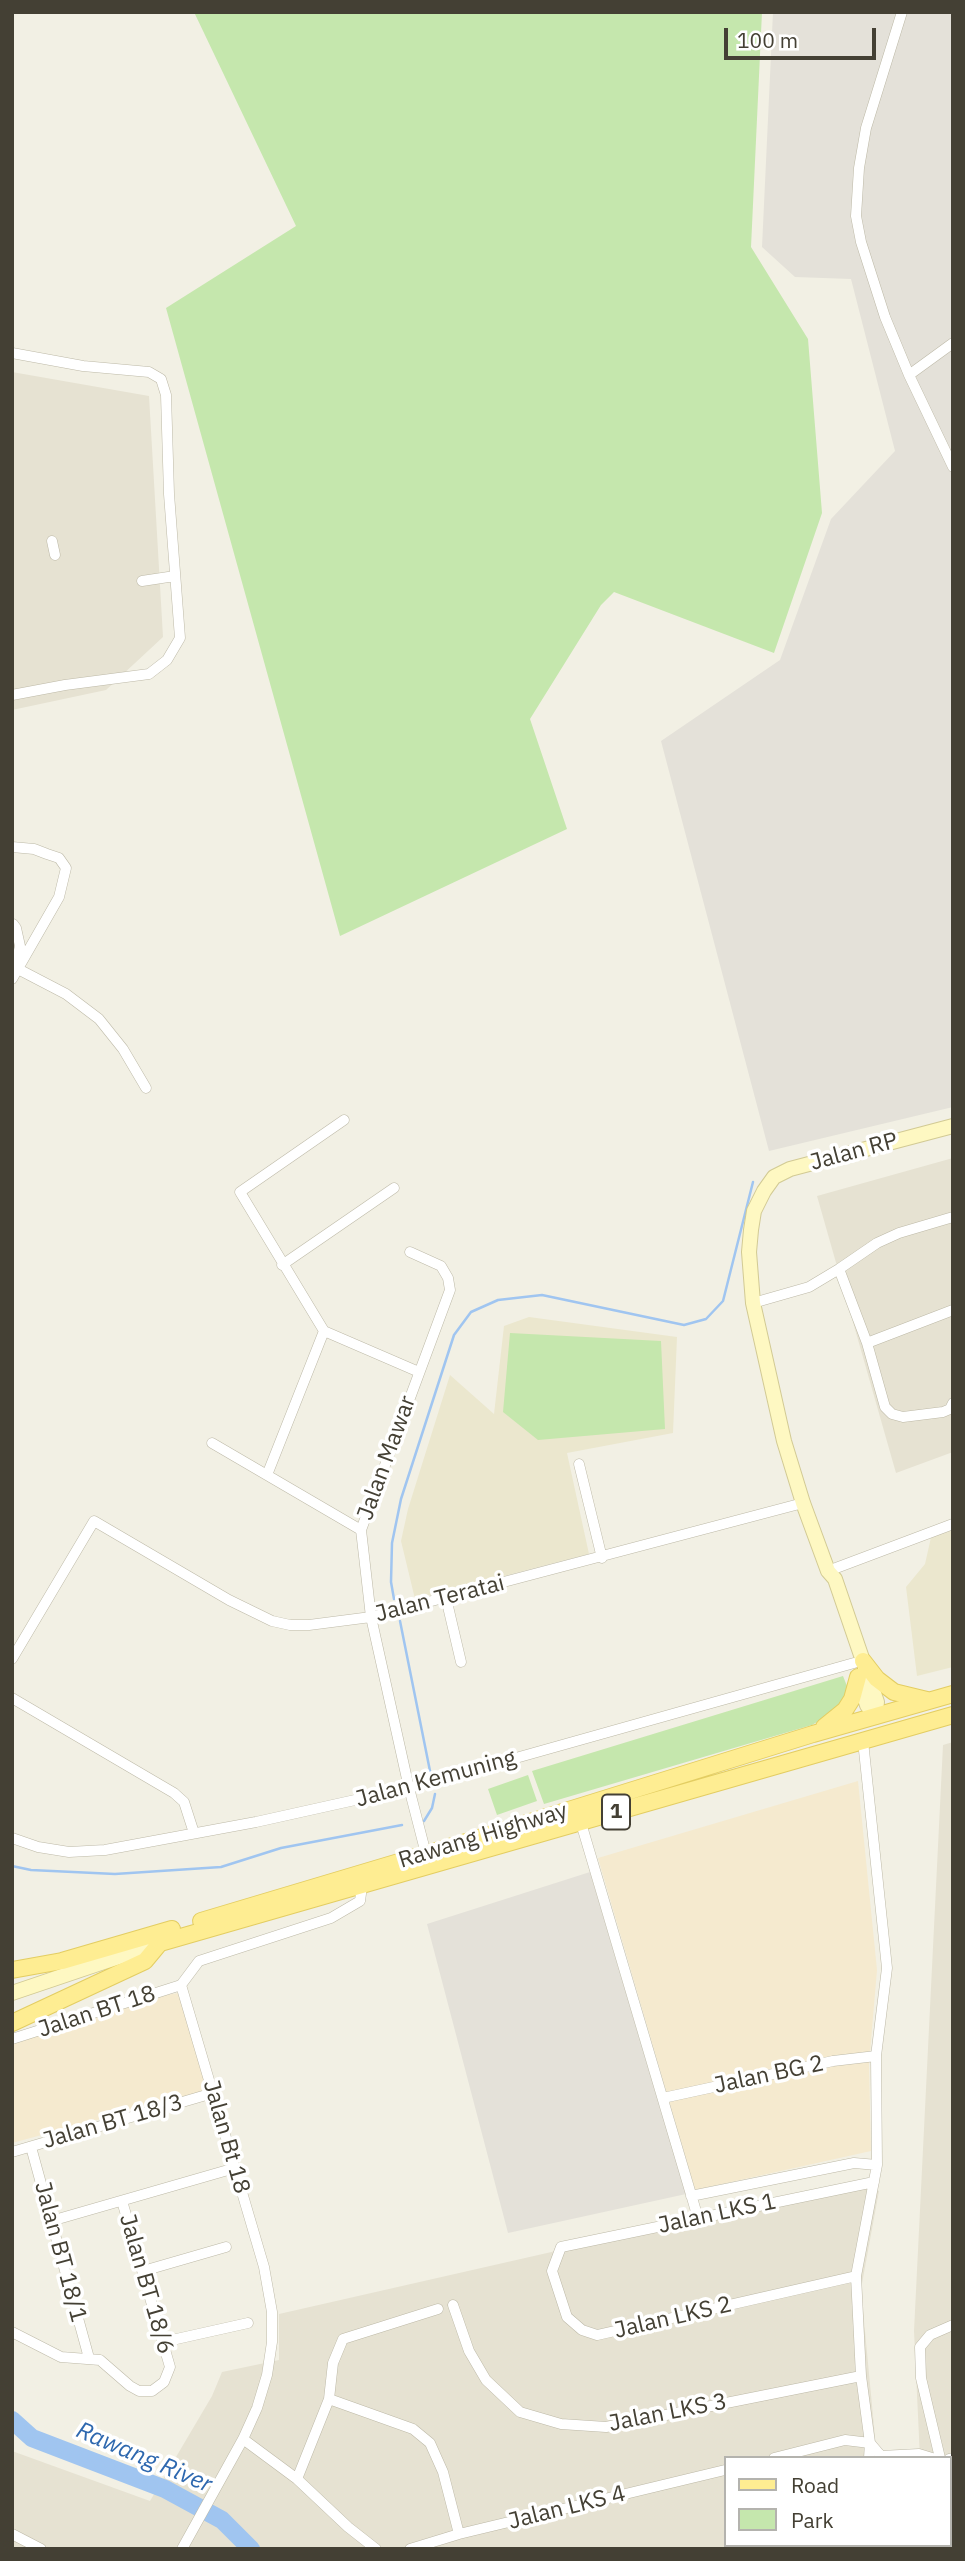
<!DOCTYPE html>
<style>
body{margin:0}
#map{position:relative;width:965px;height:2561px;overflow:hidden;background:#f2f0e4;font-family:"IBM Plex Sans",sans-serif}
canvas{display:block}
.frame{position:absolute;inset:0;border:14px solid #444034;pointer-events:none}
.legend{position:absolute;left:724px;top:2456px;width:228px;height:91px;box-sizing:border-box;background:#fff;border:2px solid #b4b3ae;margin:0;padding:9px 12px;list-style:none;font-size:21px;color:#444034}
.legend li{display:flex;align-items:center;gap:14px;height:35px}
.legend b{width:35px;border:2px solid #b4b3ae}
.scale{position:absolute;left:724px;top:28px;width:152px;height:32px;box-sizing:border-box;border:4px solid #444034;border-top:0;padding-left:9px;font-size:21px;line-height:24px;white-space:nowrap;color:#444034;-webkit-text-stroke:5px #fff;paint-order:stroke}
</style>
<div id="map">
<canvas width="965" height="2561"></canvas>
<div class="frame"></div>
<ul class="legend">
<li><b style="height:9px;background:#feed92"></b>Road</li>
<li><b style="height:19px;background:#c5e7ad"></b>Park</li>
</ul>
<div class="scale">100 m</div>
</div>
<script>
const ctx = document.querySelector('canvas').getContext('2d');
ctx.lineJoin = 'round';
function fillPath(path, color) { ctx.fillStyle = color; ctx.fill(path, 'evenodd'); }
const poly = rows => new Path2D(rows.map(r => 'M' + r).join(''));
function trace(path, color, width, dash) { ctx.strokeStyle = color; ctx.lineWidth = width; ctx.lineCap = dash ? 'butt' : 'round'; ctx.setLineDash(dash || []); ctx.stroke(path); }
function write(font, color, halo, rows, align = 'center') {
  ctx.font = font + ' "IBM Plex Sans",sans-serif'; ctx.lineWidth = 7; ctx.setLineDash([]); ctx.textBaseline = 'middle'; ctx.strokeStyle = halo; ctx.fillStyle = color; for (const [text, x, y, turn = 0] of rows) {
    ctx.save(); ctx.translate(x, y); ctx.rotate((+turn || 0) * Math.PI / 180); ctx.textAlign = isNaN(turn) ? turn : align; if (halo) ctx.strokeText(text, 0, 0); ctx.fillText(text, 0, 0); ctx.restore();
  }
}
const residential = poly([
 [12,372,149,396,163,637,106,690,12,710],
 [953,1158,953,1452,896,1473,817,1196],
 [953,1742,953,2549,934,2549,934,2545,949,2545,949,2458,920,2458,914,2331,943,1745],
 [859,2182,879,2191,861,2289,877,2458,725,2458,725,2545,866,2545,865,2549,12,2549,12,2451,150,2501,212,2396,222,2372,279,2360,279,2314]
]);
const commercial = poly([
 [858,1781,877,1970,869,2064,871,2151,695,2190,598,1858],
 [179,1993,208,2090,12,2143,12,2044,62,2028,126,2001]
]);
const industrial = poly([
 [773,12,953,12,953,1107,769,1151,661,741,780,660,831,519,895,451,851,279,795,277,762,247],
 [590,1872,686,2194,508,2233,427,1924]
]);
const education = poly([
 [529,1317,677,1337,673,1433,567,1453,589,1554,415,1599,401,1541,408,1509,450,1375,494,1414,504,1326],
 [953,1525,953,1667,917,1676,906,1587,925,1564,932,1533]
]);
const green = poly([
 [194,12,762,12,751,247,808,339,822,513,774,653,614,592,601,605,530,719,567,829,340,936,166,308,296,226],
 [510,1333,661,1341,665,1429,538,1440,503,1412],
 [843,1676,849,1691,843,1703,832,1713,812,1725,544,1804,532,1771],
 [528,1775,537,1801,497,1815,488,1789]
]);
const stream = poly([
 [394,1599,391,1582,392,1543,401,1499,454,1335,471,1312,498,1300,542,1295,684,1325,706,1319,723,1301,753,1182],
 [400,1621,430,1771],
 [424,1821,432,1808,435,1794],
 [12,1866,31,1870,115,1874,221,1867,281,1848,402,1825]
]);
const river = poly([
 [12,2420,32,2438,165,2489,222,2520,251,2549]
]);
const street = poly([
 [902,12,866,128,859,168,856,216,861,242,885,317,909,375,953,467],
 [12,353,83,366,149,372,161,379,166,395,169,494,180,638,167,660,149,674,65,685,12,695],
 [909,375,953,343],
 [52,541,55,555],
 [142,581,175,576],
 [12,847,34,849,47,854,59,858,66,868,59,897,12,979],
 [13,924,16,928,20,946,14,972],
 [18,969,66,994,99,1019,123,1049,146,1088],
 [410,1252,441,1266,448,1278,450,1290,361,1530,371,1617,409,1788,426,1854],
 [282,1265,394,1188],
 [839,1269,867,1343,885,1407,892,1414,903,1417,943,1412,950,1409,953,1403],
 [753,1303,809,1287,839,1269,877,1243,899,1233,953,1217],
 [324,1331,240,1192,344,1120],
 [867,1343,953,1310],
 [212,1443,361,1530],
 [579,1464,602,1558],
 [267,1475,324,1331,419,1372],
 [828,1571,953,1524],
 [446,1598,461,1662],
 [12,1659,94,1521,229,1600,272,1621,290,1625,309,1625,371,1617,803,1503],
 [12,1698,174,1793,184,1802,194,1833],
 [863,1741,887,1968,876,2056,877,2165,856,2276,861,2376,870,2443,869,2458],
 [581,1823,698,2218],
 [12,1838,38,1847,69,1852,105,1850,256,1822,409,1788,854,1663],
 [12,2039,181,1985],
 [663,2098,833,2061,876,2056],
 [31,2147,89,2358],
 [12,2152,213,2093],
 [691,2196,854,2163,877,2165],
 [51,2221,235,2168],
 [143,2271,226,2247],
 [856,2276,597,2335,582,2330,567,2317,552,2271,561,2247,874,2182],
 [453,2305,469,2351,486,2380,520,2412,561,2424,606,2427,861,2376],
 [12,2332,61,2357,100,2360,130,2386,139,2391,152,2391,164,2382,170,2367,122,2201],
 [163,2342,248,2323],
 [329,2399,413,2429,430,2443,443,2472,459,2534],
 [243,2439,297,2479,348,2527,376,2549],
 [870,2443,881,2456,919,2454,932,2458],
 [774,2458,845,2440,870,2443],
 [940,2458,921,2378,920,2347,930,2335,953,2325],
 [949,2459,953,2458],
 [297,2479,329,2399,333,2363,343,2339,438,2309],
 [12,2534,41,2549],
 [819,2545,820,2549],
 [182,2549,243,2439,257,2408,267,2375,272,2342,272,2312,264,2267,181,1985,199,1961,331,1918,360,1901,362,1886],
 [410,2549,459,2534,725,2470],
 [754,2549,769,2545]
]);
const secondary = poly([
 [858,1677,867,1705,875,1717],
 [875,1717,877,1702,835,1579,828,1571,803,1503,784,1441,753,1303,749,1252,751,1230,754,1211,764,1191,774,1177,790,1169,953,1126],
 [12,1993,160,1943]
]);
const primary = poly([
 [863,1661,877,1679,894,1692,927,1700],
 [824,1727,845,1710,852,1699,858,1677],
 [201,1921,469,1841,813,1734,953,1694],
 [12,1970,62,1961,172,1929],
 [12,2023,145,1961,160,1943,953,1715]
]);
const shields = [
 [616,1812,28]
];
const shieldNames = [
 ["1",616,1812]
];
const streetNames = [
 ["Jalan RP",854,1152,-15],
 ["Jalan Mawar",387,1458,-70],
 ["Jalan Teratai",440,1599,-14],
 ["Jalan Kemuning",436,1779,-15],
 ["Rawang Highway",483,1836,-17],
 ["Jalan BT 18",97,2012,-18],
 ["Jalan BG 2",769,2075,-12],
 ["Jalan BT 18/3",113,2122,-16],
 ["Jalan Bt 18",226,2137,74],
 ["Jalan LKS 1",717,2214,-12],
 ["Jalan BT 18/1",60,2252,75],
 ["Jalan BT 18/6",146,2284,74],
 ["Jalan LKS 2",673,2318,-13],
 ["Jalan LKS 3",668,2413,-11],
 ["Jalan LKS 4",567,2508,-14]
];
const waterNames = [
 ["Rawang River",144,2458,23]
];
fillPath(residential, '#e6e2d2');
fillPath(commercial, '#f5eacf');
fillPath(industrial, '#e4e1d9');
fillPath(education, '#ebe7ce');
fillPath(green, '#c5e7ad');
trace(stream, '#a0c5f0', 2.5);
trace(river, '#a0c5f0', 18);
trace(street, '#bdb9a7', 11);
trace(secondary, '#d2ca94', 16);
trace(primary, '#e3cd62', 18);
trace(street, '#fff', 10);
trace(secondary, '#fef8c2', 14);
trace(primary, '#feed92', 16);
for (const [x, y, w] of shields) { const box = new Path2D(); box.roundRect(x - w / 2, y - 17.5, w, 35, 5); ctx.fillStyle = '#fff'; ctx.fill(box); trace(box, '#444034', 2); }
write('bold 21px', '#444034', null, shieldNames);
write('23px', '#444034', '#fff', streetNames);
write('italic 24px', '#2e68af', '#fff', waterNames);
</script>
